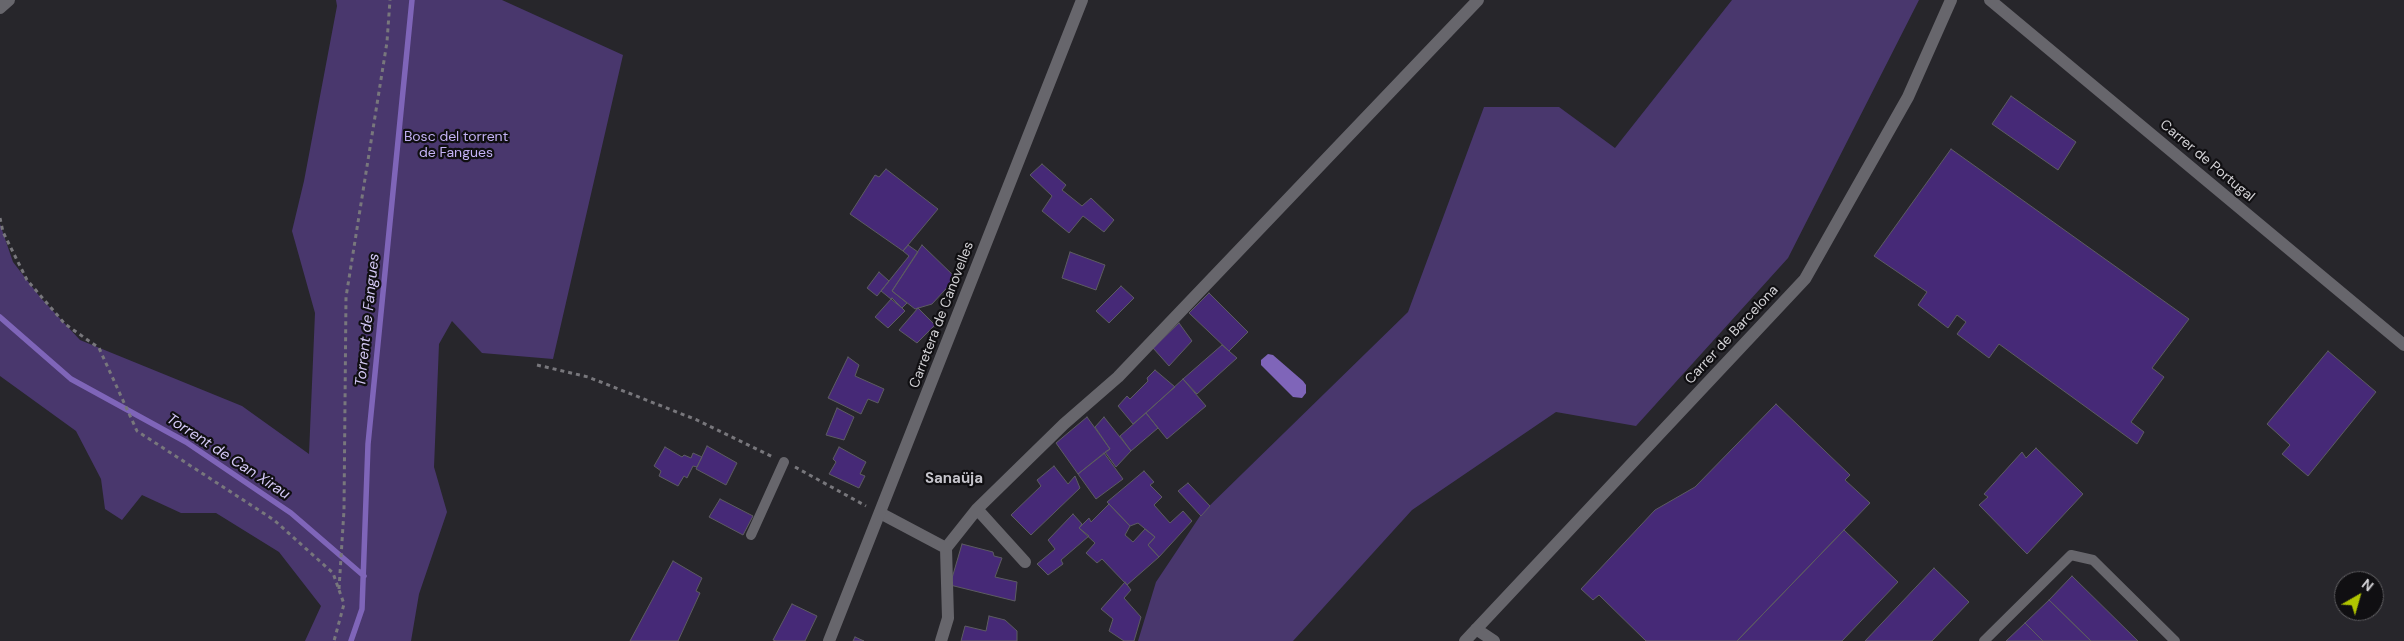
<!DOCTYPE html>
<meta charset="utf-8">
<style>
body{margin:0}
#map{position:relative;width:2404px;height:641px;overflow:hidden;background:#27262b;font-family:"DM Sans",sans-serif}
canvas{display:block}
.north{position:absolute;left:2334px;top:571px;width:50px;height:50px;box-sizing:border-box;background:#100f12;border:1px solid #5e5d60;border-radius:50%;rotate:38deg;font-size:14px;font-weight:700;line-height:20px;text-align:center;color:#d3d2d6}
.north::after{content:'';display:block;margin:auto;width:18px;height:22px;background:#b1c500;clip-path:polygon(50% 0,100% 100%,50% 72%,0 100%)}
</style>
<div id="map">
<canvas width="2404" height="641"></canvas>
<div class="north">N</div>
</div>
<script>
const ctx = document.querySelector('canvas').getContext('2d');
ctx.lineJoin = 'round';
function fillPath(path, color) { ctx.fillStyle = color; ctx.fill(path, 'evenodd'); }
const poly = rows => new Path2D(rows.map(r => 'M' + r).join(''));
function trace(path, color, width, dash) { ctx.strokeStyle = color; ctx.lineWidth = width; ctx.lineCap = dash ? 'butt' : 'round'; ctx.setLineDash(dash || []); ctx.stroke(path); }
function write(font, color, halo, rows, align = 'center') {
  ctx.font = font + ' "DM Sans",sans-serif'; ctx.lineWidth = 4.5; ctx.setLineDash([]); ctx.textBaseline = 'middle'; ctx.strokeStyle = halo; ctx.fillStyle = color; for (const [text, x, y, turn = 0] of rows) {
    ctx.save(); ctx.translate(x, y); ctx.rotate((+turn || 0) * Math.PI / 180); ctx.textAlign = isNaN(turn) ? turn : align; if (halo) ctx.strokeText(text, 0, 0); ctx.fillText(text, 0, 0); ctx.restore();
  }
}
const green = poly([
 [336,0,502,0,623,55,553,359,482,353,452,321,439,344,434,467,447,512,419,594,411,641,305,641,321,606,279,552,216,513,181,513,142,495,122,520,105,509,101,479,76,431,0,376,0,224,13,262,40,297,80,340,242,406,309,454,315,313,292,231,304,181,337,6],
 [1732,0,1919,0,1788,258,1636,426,1556,412,1412,510,1293,641,1138,641,1156,582,1202,513,1408,312,1484,107,1559,107,1615,148]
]);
const water = poly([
 [1268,354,1273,355,1303,381,1306,385,1306,393,1302,398,1293,397,1261,365,1261,360]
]);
const stream = poly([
 [0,317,71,379,186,442,291,513,364,576],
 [351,641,362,609,368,444,412,0]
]);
const building = poly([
 [2011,96,2076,142,2058,170,1992,124,2011,96],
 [1951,149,2189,319,2152,368,2164,377,2131,422,2144,432,2137,444,1999,344,1989,358,1957,334,1966,322,1957,315,1948,328,1918,305,1927,292,1874,256,1951,149],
 [1042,164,1066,185,1062,190,1082,206,1091,198,1114,220,1104,232,1083,216,1069,233,1042,211,1052,196,1030,175,1042,164],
 [886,169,938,209,903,251,850,214,875,175,879,177,886,169],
 [908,245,918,252,892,291,907,303,902,308,881,291,909,256,903,251,908,245],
 [922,245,956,278,932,304,915,309,892,291,922,245],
 [1070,252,1105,265,1096,290,1062,278,1070,252],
 [879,272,889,281,877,296,867,288,879,272],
 [1121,286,1134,298,1109,323,1096,311,1121,286],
 [1209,293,1248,332,1229,351,1189,313,1209,293],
 [892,298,905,311,888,328,875,317,892,298],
 [918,308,935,325,917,343,899,330,918,308],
 [1179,323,1192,341,1169,366,1153,348,1179,323],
 [1222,345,1237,358,1197,394,1183,379,1222,345],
 [2328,351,2376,392,2308,476,2282,454,2290,445,2267,424,2328,351],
 [848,357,859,365,855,376,884,389,878,403,868,399,861,414,828,398,848,357],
 [1155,370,1175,387,1133,424,1118,406,1127,396,1130,399,1148,381,1147,378,1155,370],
 [1183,379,1206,406,1167,439,1146,413,1183,379],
 [1776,404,1850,475,1845,480,1870,503,1737,641,1646,641,1599,595,1593,600,1581,589,1655,510,1695,487,1776,404],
 [837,408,854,417,844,440,826,435,837,408],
 [1146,413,1158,428,1131,451,1120,436,1146,413],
 [1087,417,1110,449,1078,474,1056,443,1087,417],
 [1104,417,1131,451,1116,467,1105,452,1110,449,1095,427,1104,417],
 [707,446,737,463,726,485,696,469,707,446],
 [665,447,682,457,684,455,691,458,693,453,702,457,697,467,693,466,687,478,684,476,678,486,659,476,661,471,654,466,665,447],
 [839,447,866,462,860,474,865,476,859,488,829,474,836,462,833,459,839,447],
 [2036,448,2083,494,2027,554,1979,505,1988,497,1984,494,2022,452,2026,458,2036,448],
 [1104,453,1123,479,1096,499,1078,474,1104,453],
 [1054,466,1068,484,1075,476,1080,488,1031,535,1011,515,1041,486,1037,480,1054,466],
 [1144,471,1154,482,1150,485,1162,497,1154,505,1170,523,1183,511,1192,521,1159,557,1148,545,1155,537,1138,523,1130,526,1107,502,1144,471],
 [1188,483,1210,506,1201,516,1178,491,1188,483],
 [720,499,753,516,743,535,709,517,720,499],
 [1109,504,1130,526,1125,535,1133,542,1145,529,1155,537,1148,545,1159,557,1127,585,1102,559,1097,563,1086,553,1095,543,1079,528,1089,518,1091,522,1109,504],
 [1073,514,1082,524,1079,528,1089,536,1061,560,1063,564,1048,575,1037,564,1055,549,1048,540,1073,514],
 [1844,530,1898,582,1842,641,1737,641,1844,530],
 [962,544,993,552,994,556,1002,558,995,577,1017,582,1015,601,950,585,962,544],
 [673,561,702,578,696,591,700,593,678,641,630,641,673,561],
 [1934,568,1969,602,1932,641,1865,641,1934,568],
 [2072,576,2138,641,2091,641,2049,600,2072,576],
 [1125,582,1131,590,1124,598,1141,617,1134,641,1124,641,1109,631,1113,619,1101,609,1125,582],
 [2049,600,2091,641,2043,641,2025,623,2049,600],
 [792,604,817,616,805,641,776,641,773,640,792,604],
 [989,616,1005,620,1017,631,1017,641,961,641,965,626,986,631,989,616],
 [2025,623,2043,641,2006,641,2025,623],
 [855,637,864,641,853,641,855,637]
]);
const path = poly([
 [0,218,3,232,27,280,65,324,99,348,137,431,274,520,333,573,344,604,334,641],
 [537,365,588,377,697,420,773,457],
 [795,467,866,506],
 [339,589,344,510,346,297,387,42,390,0]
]);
const service = poly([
 [751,535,784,462],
 [1984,641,2071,555,2093,560,2175,641]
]);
const minor = poly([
 [1990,0,2404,345],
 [0,8,9,0],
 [977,509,1025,562],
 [880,513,946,548,977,509,1064,424,1118,377,1478,0],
 [1476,629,1494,641],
 [941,641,948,618,946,548],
 [1465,641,1805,279,1908,97,1951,0]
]);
const tertiary = poly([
 [829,641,1082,0]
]);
const parkNames = [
 ["Bosc del torrent",456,137],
 ["de Fangues",456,153]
];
const streetNames = [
 ["Carrer de Portugal",2207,161,40],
 ["Carretera de Canovelles",942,315,-69],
 ["Carrer de Barcelona",1732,335,-47]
];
const waterNames = [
 ["Torrent de Fangues",368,320,-84],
 ["Torrent de Can Xirau",228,457,33]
];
const neighbourhoodNames = [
 ["Sanaüja",954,479]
];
fillPath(green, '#49376d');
fillPath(water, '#7f65b9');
trace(stream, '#7f65b9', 5.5);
fillPath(building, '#462977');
trace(building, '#5d5c62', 1);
trace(path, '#78777c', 3, [4, 4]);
trace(service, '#67666c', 10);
trace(minor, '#67666c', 12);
trace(tertiary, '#67666c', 12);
write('14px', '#c4b2f5', '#100f12', parkNames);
write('14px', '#d3d2d6', '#100f12', streetNames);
write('italic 15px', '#d4c9f6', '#100f12', waterNames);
write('bold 15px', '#c5c4cb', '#100f12', neighbourhoodNames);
</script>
